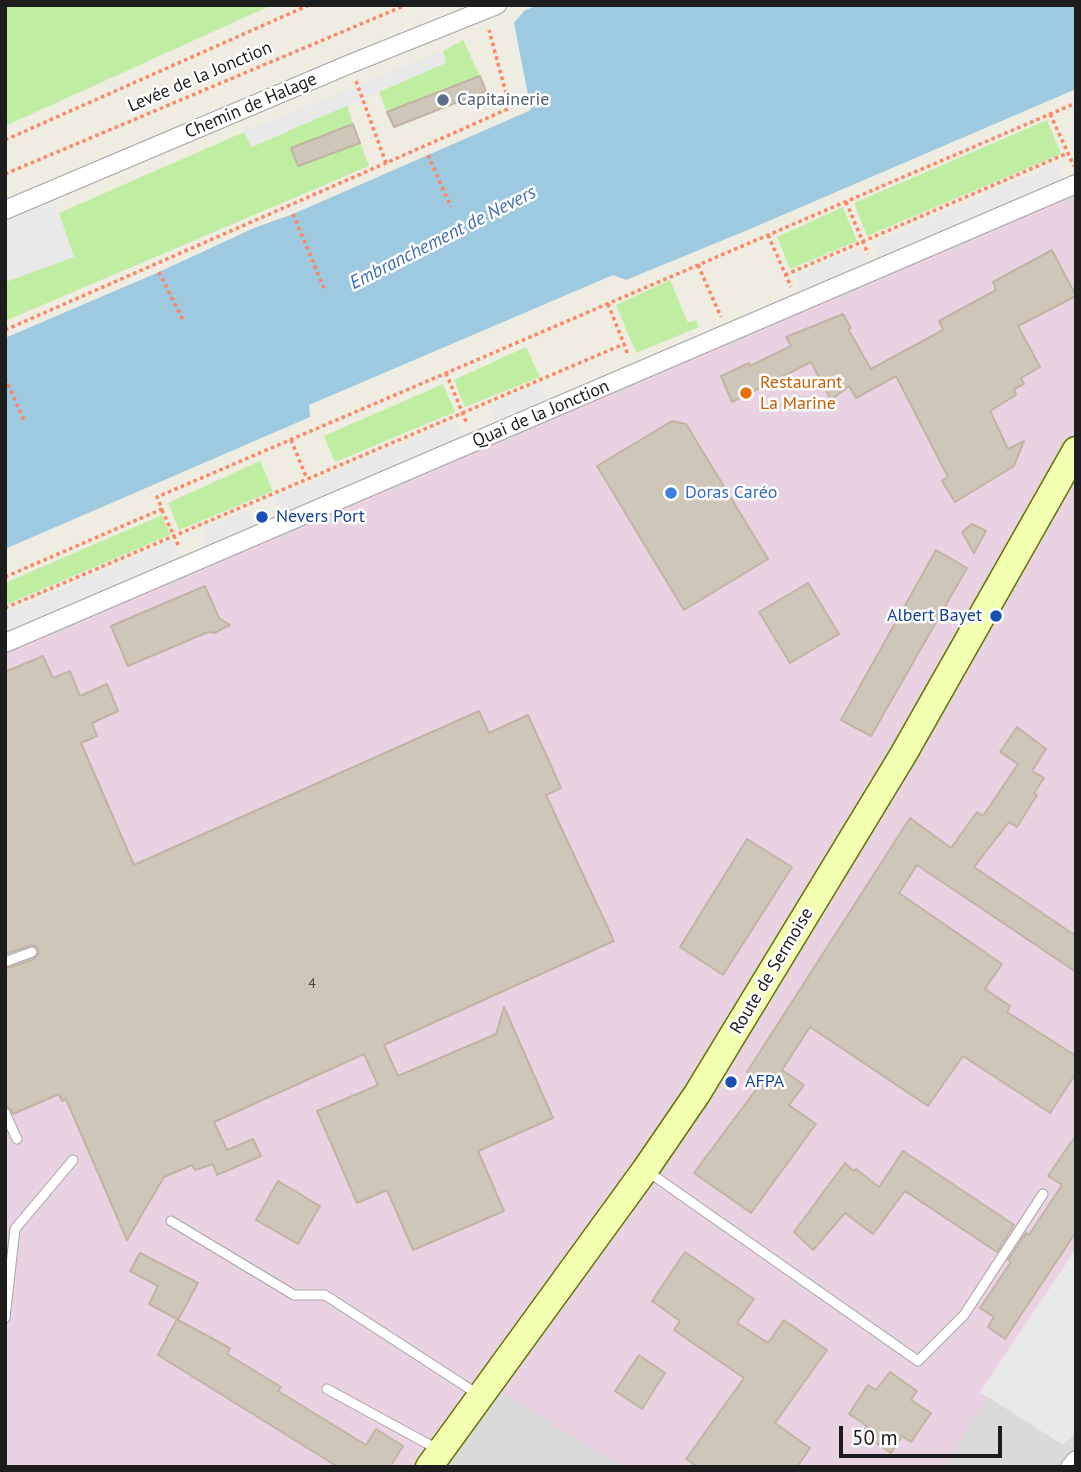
<!DOCTYPE html>
<meta charset="utf-8">
<style>
body{margin:0}
#map{position:relative;width:1081px;height:1472px;overflow:hidden;background:#efece1;font-family:"PT Sans",sans-serif}
canvas{display:block}
.frame{position:absolute;inset:0;border:7px solid #1d1d1d;pointer-events:none}
.scale{position:absolute;left:839px;top:1426px;width:163px;height:32px;box-sizing:border-box;border:4px solid #1d1d1d;border-top:0;padding-left:9px;font-size:21px;line-height:24px;white-space:nowrap;color:#1d1d1d;-webkit-text-stroke:5px #fff;paint-order:stroke}
</style>
<div id="map">
<canvas width="1081" height="1472"></canvas>
<div class="frame"></div>
<div class="scale">50 m</div>
</div>
<script>
const ctx = document.querySelector('canvas').getContext('2d');
ctx.lineJoin = 'round';
function fillPath(path, color) { ctx.fillStyle = color; ctx.fill(path, 'evenodd'); }
const poly = rows => new Path2D(rows.map(r => 'M' + r).join(''));
function trace(path, color, width, dash) { ctx.strokeStyle = color; ctx.lineWidth = width; ctx.lineCap = dash ? 'butt' : 'round'; ctx.setLineDash(dash || []); ctx.stroke(path); }
function write(font, color, halo, rows, align = 'center') {
  ctx.font = font + ' "PT Sans",sans-serif'; ctx.lineWidth = 5; ctx.setLineDash([]); ctx.textBaseline = 'middle'; ctx.strokeStyle = halo; ctx.fillStyle = color; for (const [text, x, y, turn = 0] of rows) {
    ctx.save(); ctx.translate(x, y); ctx.rotate((+turn || 0) * Math.PI / 180); ctx.textAlign = isNaN(turn) ? turn : align; if (halo) ctx.strokeText(text, 0, 0); ctx.fillText(text, 0, 0); ctx.restore();
  }
}
const residential = poly([
 [1076,1257,1076,1467,944,1467],
 [504,1393,621,1467,441,1467]
]);
const industrial = poly([
 [1076,185,1076,1257,944,1467,621,1467,504,1393,441,1467,5,1467,5,643]
]);
const grass = poly([
 [5,5,272,5,5,126],
 [463,40,480,76,387,112,379,92,445,63,443,51],
 [347,105,353,124,292,148,299,166,360,143,369,166,5,321,5,282,73,257,59,213,244,132,252,147],
 [1047,120,1061,154,867,236,854,203],
 [843,207,857,241,790,269,777,237],
 [670,280,688,323,696,320,699,327,636,353,616,305],
 [526,347,540,377,465,407,454,380],
 [443,384,455,412,335,462,324,436],
 [260,461,273,491,179,530,168,503],
 [162,515,170,535,5,605,5,583]
]);
const parking = poly([
 [443,51,446,63,251,147,244,132],
 [1057,162,1063,179,878,259,872,244],
 [54,199,74,257,5,282,5,218],
 [861,247,868,263,800,291,795,275],
 [540,383,548,401,496,422,488,407],
 [456,420,464,436,280,516,273,498],
 [246,510,254,526,207,546,201,530],
 [173,540,181,558,5,633,5,613],
 [1076,1249,1076,1432,1063,1445,980,1392]
]);
const water = poly([
 [537,5,1076,5,1076,89,750,229,626,280,613,275,309,405,310,417,5,549,5,338,159,272,254,228,293,214,531,110,514,23,524,11]
]);
const building = poly([
 [480,76,486,91,394,127,387,112,480,76],
 [353,124,360,143,298,166,291,148,353,124],
 [1052,250,1076,296,1018,326,1040,367,1021,378,1024,384,1014,389,1016,395,990,411,1008,449,1024,441,1014,466,955,502,942,481,948,477,896,376,856,398,849,386,831,400,811,362,732,402,721,376,749,363,750,366,791,346,786,337,843,314,851,328,848,329,871,369,943,330,939,321,996,290,993,282,1052,250],
 [672,421,686,424,768,559,684,610,597,466,672,421],
 [972,524,986,531,974,553,962,532,972,524],
 [936,550,967,568,871,736,841,720,936,550],
 [808,583,839,634,790,663,759,612,808,583],
 [205,586,219,618,230,625,214,633,208,632,128,666,111,626,205,586],
 [43,656,53,678,70,671,80,696,107,684,118,711,92,723,97,736,81,743,134,865,479,711,489,733,528,715,561,788,546,795,614,941,384,1045,398,1076,496,1034,504,1007,553,1118,478,1151,504,1211,413,1250,387,1190,357,1203,317,1111,378,1085,364,1054,214,1122,227,1150,253,1139,261,1156,217,1175,213,1164,195,1170,192,1165,164,1177,127,1240,66,1099,62,1101,59,1094,13,1114,10,1108,5,1106,5,969,34,959,39,952,37,947,32,945,5,954,5,672,43,656],
 [1017,727,1046,749,1032,771,1044,778,1034,793,1037,795,1017,827,1009,822,974,867,1076,936,1076,972,917,865,899,893,1002,964,985,989,1010,1006,1007,1012,1076,1056,1076,1073,1050,1113,963,1056,928,1106,810,1027,782,1070,804,1085,789,1105,816,1124,751,1213,694,1173,761,1083,747,1072,910,818,951,848,977,812,983,816,1018,764,1000,752,1017,727],
 [747,839,792,867,723,975,680,947,747,839],
 [1076,1135,1076,1232,1005,1339,988,1327,994,1317,980,1308,1011,1262,1008,1260,1026,1233,1029,1235,1062,1185,1048,1176,1076,1135],
 [903,1151,1014,1225,997,1252,905,1191,873,1234,845,1213,813,1250,794,1232,845,1163,854,1171,856,1169,879,1187,903,1151],
 [278,1181,320,1206,298,1244,256,1220,278,1181],
 [685,1252,754,1299,737,1323,768,1343,784,1320,827,1350,775,1423,810,1448,797,1467,698,1467,686,1459,744,1378,674,1330,680,1321,652,1301,685,1252],
 [140,1253,198,1283,178,1320,230,1348,227,1354,281,1387,278,1391,366,1445,376,1429,403,1446,390,1467,338,1467,158,1355,177,1319,149,1304,158,1286,130,1271,140,1253],
 [639,1355,665,1373,642,1409,615,1391,639,1355],
 [890,1372,917,1391,911,1400,931,1413,911,1442,902,1436,891,1453,862,1433,867,1426,849,1414,868,1385,876,1390,890,1372]
]);
const path = poly([
 [356,81,386,163,510,108,489,30],
 [1050,114,1074,166],
 [5,140,309,5],
 [428,155,451,207],
 [5,174,406,5],
 [846,202,868,254],
 [293,214,324,288],
 [768,235,791,287],
 [698,265,721,317],
 [159,272,184,322],
 [785,275,1068,153],
 [608,304,624,344],
 [5,330,386,163],
 [446,373,467,424],
 [5,378,24,420],
 [291,440,307,479],
 [162,510,179,547],
 [5,577,162,509,157,497,1076,103],
 [5,608,624,344,628,355]
]);
const lane = poly([
 [5,962,32,952],
 [5,1113,17,1139],
 [647,1171,918,1361,964,1315,1043,1194],
 [171,1221,294,1295,325,1295,479,1395],
 [5,1318,15,1229,73,1160],
 [327,1389,439,1450]
]);
const street = poly([
 [5,210,350,64,497,5],
 [5,643,1076,184],
 [1070,1467,1076,1460]
]);
const secondary = poly([
 [429,1467,645,1170,697,1094,903,755,1076,450]
]);
const markers = [
 [443,100,7,"#5c6f8a"],
 [746,393,7,"#e8710a"],
 [671,493,7,"#3f7fe0"],
 [262,517,7,"#1a4fb4"],
 [996,616,7,"#1a4fb4"],
 [731,1082,7,"#1a4fb4"]
];
const numberNames = [
 ["4",312,984]
];
const streetNames = [
 ["Levée de la Jonction",200,77,-23],
 ["Chemin de Halage",251,106,-23],
 ["Quai de la Jonction",541,414,-23],
 ["Route de Sermoise",772,971,-59]
];
const serviceNames = [
 ["Capitainerie",457,100]
];
const foodNames = [
 ["Restaurant",760,383],
 ["La Marine",760,404]
];
const shopNames = [
 ["Doras Caréo",685,493]
];
const transitNames = [
 ["Nevers Port",276,517],
 ["Albert Bayet",982,616,"right"],
 ["AFPA",745,1082]
];
const waterNames = [
 ["Embranchement de Nevers",443,238,-27]
];
fillPath(residential, '#dbdada');
fillPath(industrial, '#e9d3e2');
fillPath(grass, '#bfeea2');
fillPath(parking, '#e9e9e9');
fillPath(water, '#9dcae1');
fillPath(building, '#cfc6ba');
trace(building, '#c2b4a3', 2);
trace(lane, '#a4a4a4', 11);
trace(street, '#a4a4a4', 20);
trace(secondary, '#5c7800', 29);
trace(path, '#ff8563', 3.5, [3.5, 3.5]);
trace(lane, '#fff', 9);
trace(street, '#fff', 18);
trace(secondary, '#f2ffb0', 26);
for (const [x, y, r, color] of markers) { const dot = new Path2D(); dot.arc(x, y, r, 0, 2 * Math.PI); ctx.fillStyle = color; ctx.fill(dot); trace(dot, '#fff', 2.5); }
write('14px', '#4a4744', null, numberNames);
write('18px', '#1d1d1d', '#fff', streetNames);
write('18px', '#4e5e75', '#fff', serviceNames, 'left');
write('18px', '#c56008', '#fff', foodNames, 'left');
write('18px', '#366cbe', '#fff', shopNames, 'left');
write('18px', '#164399', '#fff', transitNames, 'left');
write('italic 19px', '#416db5', '#fff', waterNames);
</script>
